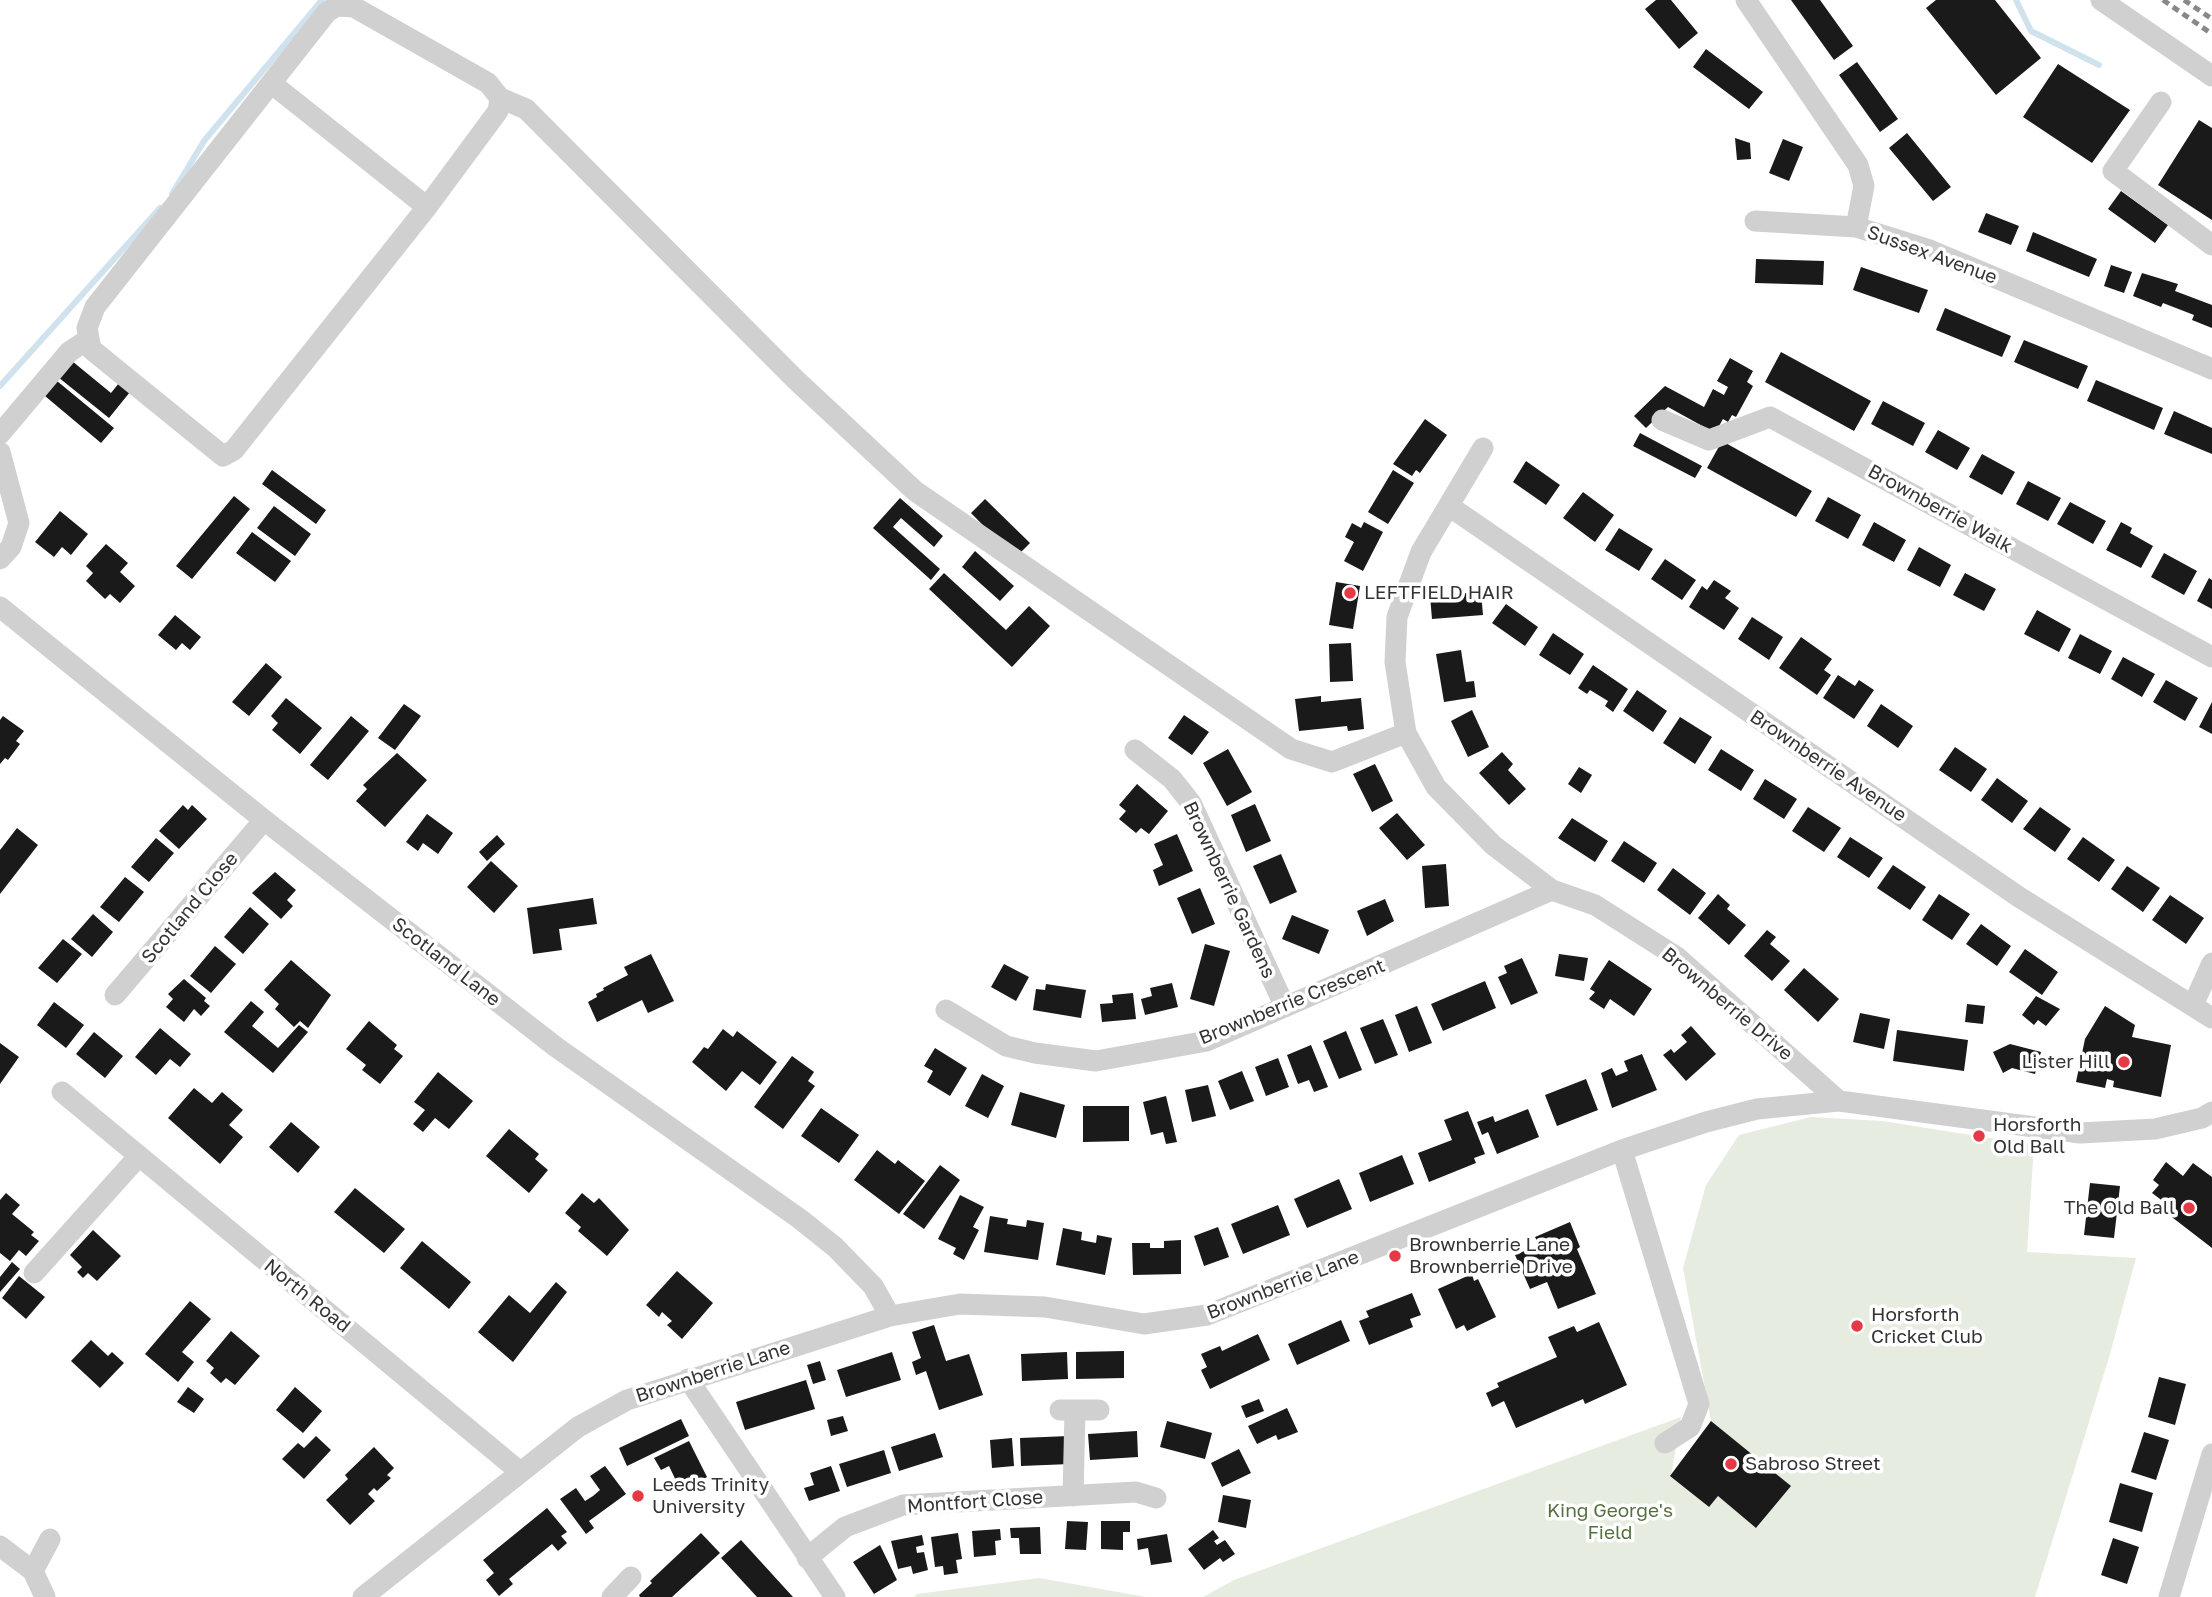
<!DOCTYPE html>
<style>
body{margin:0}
canvas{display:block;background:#fff}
</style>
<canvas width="2212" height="1597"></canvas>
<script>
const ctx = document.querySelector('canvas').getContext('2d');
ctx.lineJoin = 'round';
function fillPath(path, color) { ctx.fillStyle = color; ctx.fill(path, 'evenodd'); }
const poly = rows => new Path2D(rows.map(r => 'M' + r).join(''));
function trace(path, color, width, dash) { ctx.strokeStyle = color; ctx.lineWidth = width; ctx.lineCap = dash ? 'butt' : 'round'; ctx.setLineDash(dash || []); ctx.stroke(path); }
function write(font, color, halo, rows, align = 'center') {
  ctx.font = font + ' "Golos Text",sans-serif'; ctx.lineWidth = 7; ctx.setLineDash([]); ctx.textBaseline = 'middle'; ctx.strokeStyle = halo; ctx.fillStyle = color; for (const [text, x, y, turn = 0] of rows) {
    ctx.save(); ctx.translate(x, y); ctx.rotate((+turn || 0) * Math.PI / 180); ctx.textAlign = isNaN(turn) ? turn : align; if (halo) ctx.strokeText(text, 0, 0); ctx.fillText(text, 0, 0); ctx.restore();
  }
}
const green = poly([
 [1811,1117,1882,1121,2034,1145,2027,1252,2136,1258,2110,1354,2035,1597,1203,1597,1234,1580,1681,1417,1671,1476,1708,1507,1718,1496,1757,1528,1790,1486,1711,1421,1683,1268,1706,1185,1739,1135],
 [1039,1578,1146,1597,914,1597,917,1594]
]);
const stream = poly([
 [2016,0,2031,31,2099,65],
 [172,194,204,141,322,0],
 [0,386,160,208]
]);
const building = poly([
 [1656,0,1671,0,1698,33,1679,49,1645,9],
 [1791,0,1820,0,1853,46,1834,60],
 [1936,0,1995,0,2041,58,1996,95,1926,8],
 [1706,49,1763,92,1749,109,1693,67],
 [1857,62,1898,119,1880,132,1839,75],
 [2058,64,2130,110,2092,163,2023,117],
 [2199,120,2212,128,2212,220,2158,185],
 [1907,133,1951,187,1933,201,1889,148],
 [1735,138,1750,143,1751,159,1737,160],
 [1783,139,1803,147,1789,181,1769,173],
 [2121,191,2168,225,2155,243,2108,209],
 [1986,213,2019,226,2011,245,1978,232],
 [2033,232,2097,259,2089,277,2026,251],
 [1756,259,1824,261,1823,285,1755,283],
 [2111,265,2132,272,2124,293,2104,286],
 [1861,267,1928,290,1919,313,1853,290],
 [2142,273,2178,284,2175,291,2212,305,2212,328,2192,320,2194,315,2163,303,2161,307,2133,296],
 [1945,308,2011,336,2002,357,1936,330],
 [2024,340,2088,366,2078,389,2014,362],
 [1781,352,1871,401,1854,431,1765,382],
 [1730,358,1753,371,1747,382,1753,386,1736,417,1732,415,1728,422,1723,419,1715,433,1668,407,1646,428,1634,416,1665,386,1704,407,1713,389,1724,395,1728,387,1717,381],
 [72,361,111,393,119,383,130,392,109,418,58,377],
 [2096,380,2163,408,2154,430,2087,401],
 [57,381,114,428,101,443,45,396],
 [1883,401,1925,423,1913,446,1871,424],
 [2174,411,2212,428,2212,454,2164,434],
 [1425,419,1447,435,1420,473,1416,470,1412,476,1393,464],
 [1938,430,1970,448,1957,470,1925,452],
 [1640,433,1702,466,1695,478,1633,446],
 [1722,441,1812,491,1796,517,1707,468],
 [1982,454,2015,472,2002,495,1969,477],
 [1526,461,1560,485,1546,505,1513,482],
 [272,470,326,510,316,524,262,484],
 [1393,470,1414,483,1388,524,1368,512],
 [2028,481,2061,498,2048,521,2016,504],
 [1583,492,1614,515,1595,542,1563,518],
 [234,496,250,509,192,579,176,566],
 [1828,497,1861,515,1848,539,1815,521],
 [900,498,943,536,934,547,901,518,893,527,940,569,931,580,873,528],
 [985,499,1030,543,1015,558,971,513],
 [2070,502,2106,521,2093,544,2057,524],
 [274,506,311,534,295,556,257,528],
 [60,511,88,534,71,555,62,547,54,557,35,542],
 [1364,522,1383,532,1363,571,1344,561,1354,542,1345,537,1352,523,1361,528],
 [1874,522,1906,540,1894,562,1862,545],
 [2121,522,2132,528,2130,533,2153,546,2141,568,2106,550],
 [1619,528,1653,549,1639,571,1605,550],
 [252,532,291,561,275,582,236,553],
 [106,544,128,563,120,572,135,586,120,603,110,594,105,599,86,581,93,573,86,566],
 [1919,547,1951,565,1940,587,1907,570],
 [975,551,1014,586,1000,601,962,567],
 [2164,553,2197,571,2184,595,2151,577],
 [1665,559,1696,580,1682,600,1651,579],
 [944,573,1006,630,1029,606,1050,626,1012,667,929,589],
 [1965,573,1996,589,1984,611,1953,595],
 [2209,578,2212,580,2212,609,2197,601],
 [1714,580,1731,591,1725,598,1739,608,1724,630,1689,607,1702,586,1707,590],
 [1336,582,1360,586,1353,629,1329,625],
 [1481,592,1483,615,1432,619,1430,596],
 [1506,604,1538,627,1525,646,1492,623],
 [2037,610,2071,629,2059,652,2024,634],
 [175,615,201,637,190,650,182,643,176,650,158,635],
 [1752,617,1783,637,1769,660,1738,639],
 [1553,633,1584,654,1570,675,1539,655],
 [2080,634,2112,651,2100,674,2068,658],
 [1801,637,1832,659,1824,670,1831,675,1817,695,1779,668],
 [1351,643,1353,681,1330,682,1329,644],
 [1461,650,1466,682,1474,681,1476,697,1444,702,1436,654],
 [2123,657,2155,674,2142,697,2111,679],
 [266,663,282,677,249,716,232,702],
 [1593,665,1628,689,1613,712,1605,706,1608,701,1590,690,1587,694,1578,688],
 [1838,675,1855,686,1859,680,1874,690,1854,719,1823,698],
 [2166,680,2198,698,2185,721,2153,702],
 [1637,690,1667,711,1653,732,1623,711],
 [1321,696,1321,702,1361,698,1364,729,1348,731,1347,726,1299,731,1295,699],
 [286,698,322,728,300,754,272,730,278,723,271,716],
 [2212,702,2212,734,2199,727],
 [404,704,421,716,395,750,378,738],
 [1881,704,1913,726,1898,748,1867,726],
 [1472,710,1489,747,1468,757,1451,721],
 [1184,715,1209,732,1192,755,1168,738],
 [3,716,24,731,16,741,20,744,8,760,5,758,0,764,0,720],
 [351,716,369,731,328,780,310,765],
 [1680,717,1712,737,1695,764,1663,743],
 [1955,747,1987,769,1971,792,1939,770],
 [1228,749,1252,792,1227,806,1203,763],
 [1721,749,1754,770,1741,791,1708,770],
 [1502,752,1513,764,1508,770,1526,789,1509,805,1479,773],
 [397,753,427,780,385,827,356,801,367,789,363,785],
 [1375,764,1393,801,1372,812,1353,774],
 [1579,767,1592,775,1581,793,1568,784],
 [1997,778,2028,801,2012,823,1981,800],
 [1765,779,1797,799,1784,819,1753,799],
 [1137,784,1168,811,1149,834,1141,828,1136,833,1119,819,1126,811,1119,805],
 [1255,804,1271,841,1246,852,1231,815],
 [183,805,188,810,192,805,207,819,179,849,159,831],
 [1808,807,1841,828,1824,852,1792,831],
 [2040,807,2071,829,2055,852,2023,829],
 [1397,813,1425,845,1407,860,1379,828],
 [427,814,453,833,438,854,423,843,418,851,406,842],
 [1572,818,1608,841,1595,862,1558,838],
 [17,828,38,845,0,894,0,850],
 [1177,834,1193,871,1159,886,1153,870,1163,865,1154,844],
 [497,835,505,844,487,861,479,852],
 [1850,837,1883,858,1869,878,1837,857],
 [2083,837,2115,860,2099,882,2067,859],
 [156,838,174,853,149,882,131,867],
 [1624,841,1657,863,1644,883,1611,861],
 [1281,854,1297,892,1270,904,1253,866],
 [491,861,518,886,494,913,467,887],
 [1446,864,1449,906,1425,908,1422,866],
 [1893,865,1926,887,1910,910,1877,888],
 [2127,866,2160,888,2143,912,2111,889],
 [1673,868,1706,893,1690,915,1657,890],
 [275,872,296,890,287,900,293,906,281,919,252,893],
 [125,877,144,892,119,922,100,907],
 [1200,888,1215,924,1192,934,1177,898],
 [1718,894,1730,905,1727,909,1746,925,1729,945,1698,918],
 [1939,894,1970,914,1952,940,1922,920],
 [2170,895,2204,918,2186,944,2152,920],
 [593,898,597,924,559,929,562,950,533,954,527,908],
 [1385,899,1394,921,1367,936,1357,911],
 [250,907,269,924,243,954,224,937],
 [93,914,113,932,92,957,71,939],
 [1292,915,1329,930,1319,954,1282,939],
 [1981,924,2011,946,1997,966,1966,944],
 [1767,930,1776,937,1770,944,1790,961,1772,981,1744,956],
 [63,939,82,954,57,983,38,968],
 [1205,944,1230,951,1214,1006,1190,999],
 [215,946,236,964,211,993,190,976],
 [2025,949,2058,972,2042,995,2009,972],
 [651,954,674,1001,648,1013,642,1000,597,1022,588,1002,597,997,596,994,604,990,603,988,628,975,624,967],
 [1559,954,1588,958,1584,981,1555,976],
 [1522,958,1538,993,1511,1005,1498,977,1507,973,1504,966],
 [291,960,331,995,308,1028,300,1021,294,1027,275,1009,279,1004,264,990],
 [1609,960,1652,989,1634,1016,1610,999,1604,1009,1589,999,1595,992,1590,989],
 [1004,964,1029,977,1016,1001,991,987],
 [1804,968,1839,999,1818,1022,1784,990],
 [184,979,206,998,204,1001,210,1006,201,1016,194,1009,184,1022,166,1007,173,999,168,994],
 [1485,981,1496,1008,1443,1031,1431,1004],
 [1172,983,1178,1007,1145,1015,1141,999,1152,996,1150,988],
 [1046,984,1086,990,1081,1018,1033,1010,1036,989,1045,990],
 [1133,993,1136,1019,1102,1022,1100,1004,1113,1003,1112,995],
 [2036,996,2060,1009,2046,1026,2038,1020,2034,1025,2022,1015],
 [251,1001,264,1012,252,1026,278,1048,299,1025,308,1032,273,1073,224,1032],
 [54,1002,84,1025,66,1048,37,1025],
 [1967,1004,1985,1006,1983,1024,1965,1022],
 [1417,1006,1432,1043,1409,1052,1395,1015],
 [2105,1006,2135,1025,2132,1037,2171,1045,2161,1097,2113,1087,2114,1081,2107,1079,2105,1088,2076,1082,2085,1039],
 [1860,1013,1890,1019,1884,1049,1853,1042],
 [1383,1019,1398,1055,1375,1064,1360,1028],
 [369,1021,397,1045,394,1049,403,1056,380,1084,362,1070,366,1065,346,1049],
 [1691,1026,1716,1054,1686,1081,1663,1055,1671,1049,1674,1053,1687,1042,1681,1035],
 [160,1028,191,1054,180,1067,170,1059,156,1075,135,1057],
 [723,1029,733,1037,737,1031,777,1062,760,1085,742,1071,726,1091,692,1062,704,1047,708,1049],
 [1897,1030,1968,1040,1964,1071,1893,1061],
 [1346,1031,1362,1070,1339,1079,1323,1041],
 [94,1032,123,1056,105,1078,76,1054],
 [0,1043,19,1057,0,1084],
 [2010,1044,2041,1052,2035,1074,2012,1068,2003,1073,1993,1052],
 [1311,1045,1328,1087,1314,1092,1309,1080,1298,1084,1287,1055],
 [935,1048,967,1068,950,1096,927,1082,933,1071,924,1066],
 [1642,1054,1657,1090,1612,1108,1601,1073,1612,1068,1616,1076,1628,1071,1624,1061],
 [792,1056,814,1072,808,1081,815,1086,783,1129,754,1107],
 [1278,1058,1289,1087,1266,1096,1255,1067],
 [1242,1071,1254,1101,1230,1110,1218,1081],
 [438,1072,473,1101,449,1129,435,1118,423,1132,413,1124,425,1110,414,1102],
 [982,1074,1004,1086,988,1118,965,1106],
 [1586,1079,1598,1110,1557,1126,1545,1095],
 [1208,1085,1216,1116,1192,1122,1185,1090],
 [194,1088,212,1103,222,1092,243,1110,229,1125,243,1137,220,1164,168,1118],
 [1020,1092,1065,1105,1056,1138,1011,1125],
 [1166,1096,1177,1142,1166,1144,1163,1132,1151,1135,1143,1102],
 [1083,1106,1129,1106,1129,1141,1083,1142],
 [821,1108,859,1135,839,1163,801,1136],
 [1528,1109,1539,1137,1497,1154,1488,1132,1482,1135,1477,1122,1493,1116,1495,1122],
 [1468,1111,1485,1154,1474,1158,1476,1163,1429,1182,1418,1153,1452,1140,1444,1120],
 [291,1122,320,1147,298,1173,269,1147],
 [509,1129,539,1154,535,1159,548,1170,529,1193,486,1156],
 [877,1150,895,1164,898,1160,925,1181,899,1214,854,1180],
 [1402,1155,1414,1184,1370,1202,1359,1173],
 [2166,1162,2183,1176,2193,1163,2212,1177,2212,1248,2164,1211,2168,1205,2152,1193,2159,1185,2153,1180],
 [940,1165,960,1180,924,1229,903,1214],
 [1339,1179,1352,1209,1307,1228,1294,1199],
 [2090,1183,2120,1186,2114,1238,2084,1235],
 [355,1188,405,1229,384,1253,334,1212],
 [6,1193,20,1205,12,1214,34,1232,31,1235,39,1241,26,1256,19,1250,10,1261,0,1253,0,1200],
 [582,1193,594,1203,599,1198,629,1230,607,1256,578,1231,581,1227,565,1213],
 [960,1195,984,1207,973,1227,979,1230,964,1260,953,1254,956,1248,938,1239],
 [1278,1205,1290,1235,1243,1254,1231,1224],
 [990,1216,1008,1219,1007,1224,1026,1227,1027,1220,1044,1223,1038,1260,984,1252],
 [1570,1222,1580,1247,1577,1249,1596,1294,1558,1309,1547,1282,1530,1289,1515,1255,1539,1245,1535,1237],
 [1218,1227,1229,1257,1204,1266,1194,1236],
 [1063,1228,1082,1232,1081,1240,1096,1243,1097,1235,1112,1238,1105,1275,1056,1265],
 [93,1230,121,1256,97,1281,88,1273,83,1278,77,1272,82,1267,70,1255],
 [1181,1240,1181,1274,1133,1275,1132,1243,1150,1243,1150,1248,1164,1248,1164,1241],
 [422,1241,471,1282,449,1309,400,1268],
 [12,1262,20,1269,0,1292,0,1277],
 [677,1271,713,1303,682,1339,667,1325,672,1321,662,1312,659,1317,646,1305],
 [1472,1274,1474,1281,1478,1279,1496,1317,1467,1331,1464,1325,1456,1329,1438,1289],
 [19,1276,45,1297,26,1319,2,1298],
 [556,1282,567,1292,513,1362,478,1332,509,1295,530,1313],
 [1412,1293,1421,1315,1410,1319,1413,1327,1369,1345,1359,1321,1369,1317,1366,1311],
 [190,1301,211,1319,182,1352,194,1362,178,1382,145,1354],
 [1341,1320,1350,1341,1297,1365,1288,1344],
 [1599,1322,1627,1385,1585,1404,1583,1399,1516,1428,1504,1401,1492,1407,1486,1393,1499,1387,1497,1383,1557,1357,1548,1337,1574,1326,1577,1332],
 [934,1325,946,1361,969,1354,983,1395,939,1410,926,1371,916,1375,912,1362,921,1358,912,1332],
 [231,1331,260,1356,235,1385,226,1378,221,1383,210,1373,214,1368,206,1361],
 [1258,1334,1270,1360,1210,1389,1201,1370,1207,1367,1201,1354,1220,1346,1222,1351],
 [91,1340,108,1356,112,1352,124,1363,100,1388,71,1361],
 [1124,1351,1124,1378,1076,1379,1076,1352],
 [892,1352,901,1380,846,1397,837,1370],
 [1067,1352,1068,1379,1022,1381,1021,1354],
 [820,1361,826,1380,813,1384,807,1365],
 [2159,1377,2186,1384,2175,1425,2148,1417],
 [806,1380,815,1409,745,1430,736,1402],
 [188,1387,204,1399,194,1413,177,1402],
 [295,1387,322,1411,303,1433,276,1410],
 [1259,1399,1264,1411,1246,1418,1241,1406],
 [1287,1408,1298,1432,1278,1440,1276,1435,1257,1444,1248,1426],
 [843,1416,848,1431,831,1436,827,1420],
 [681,1419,689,1436,627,1466,619,1448],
 [1167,1421,1212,1433,1205,1459,1160,1447],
 [1711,1421,1791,1486,1756,1528,1718,1496,1709,1507,1670,1476],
 [1137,1431,1138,1457,1090,1460,1088,1434],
 [2144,1432,2169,1440,2156,1480,2131,1472],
 [935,1433,943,1457,899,1471,891,1447],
 [316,1436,331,1450,304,1479,282,1459,298,1443,304,1448],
 [1069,1436,1070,1464,1021,1466,1020,1438],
 [1012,1438,1014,1466,992,1468,990,1440],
 [689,1441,707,1477,681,1491,669,1466,661,1470,654,1458],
 [374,1447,394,1468,387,1475,391,1478,377,1491,374,1488,368,1494,375,1501,350,1525,326,1500,348,1479,345,1475],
 [1239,1449,1251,1473,1222,1487,1211,1463],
 [884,1450,891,1473,847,1487,839,1464],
 [605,1466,626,1494,589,1521,594,1528,586,1534,560,1499,576,1488,585,1501,593,1496,600,1490,590,1476],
 [831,1466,840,1491,809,1501,804,1488,814,1485,810,1473],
 [2120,1483,2153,1493,2142,1532,2109,1522],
 [1223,1495,1251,1500,1246,1528,1218,1522],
 [547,1508,567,1532,561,1536,567,1543,558,1551,552,1544,509,1579,513,1584,499,1596,486,1580,494,1573,483,1560],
 [1067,1521,1088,1522,1086,1550,1065,1549],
 [1101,1521,1130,1521,1130,1532,1123,1532,1123,1550,1101,1549],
 [1040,1527,1041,1554,1020,1554,1019,1538,1011,1538,1010,1528],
 [1000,1529,1001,1540,995,1541,996,1555,974,1557,972,1531],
 [1213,1530,1219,1538,1214,1541,1217,1545,1225,1540,1235,1554,1223,1562,1220,1558,1204,1570,1188,1549],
 [701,1533,720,1553,672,1597,640,1597,639,1595,652,1583,650,1581],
 [958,1533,962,1559,956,1560,958,1573,944,1575,943,1566,935,1567,931,1537],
 [1167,1534,1172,1562,1151,1565,1148,1548,1138,1550,1137,1539],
 [922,1535,924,1545,916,1547,917,1553,924,1552,928,1570,913,1574,911,1566,898,1569,891,1541],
 [2113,1538,2139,1547,2127,1584,2101,1575],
 [741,1540,793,1597,757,1597,721,1558],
 [880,1545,897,1580,874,1594,853,1562]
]);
const minor = poly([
 [1746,0,1858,165,1864,186,1856,227,1927,249,2212,369],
 [2101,0,2212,76],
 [337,6,354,7,488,83,500,98,498,111,427,207,234,450,223,456,91,349,87,328,95,307,327,12,337,6],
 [271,83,427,207],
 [500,98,526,109,796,380,915,491,1291,749,1332,762,1406,733],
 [2161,102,2113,171,2212,245],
 [1755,221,1856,227],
 [1662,420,1709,440,1770,417,2212,657],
 [0,434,69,352,87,340],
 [1483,448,1421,552,1397,617,1395,662,1406,733,1436,787,1493,845,1552,890,1595,905,1677,957,1839,1101],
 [0,452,19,523,11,547,0,559],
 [1449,506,2019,897,2212,1018],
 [0,607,264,820,556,1047,800,1219,835,1247,873,1286,890,1316],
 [1135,750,1172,779,1191,803,1285,1007],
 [115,995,264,820],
 [2193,1005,2212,963],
 [946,1010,1006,1046,1035,1053,1096,1061,1207,1041,1552,890],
 [62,1092,519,1471],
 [1622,1150,1699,1404,1690,1427,1665,1443],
 [34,1273,138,1157],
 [688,1379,835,1597],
 [1060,1410,1099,1410],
 [1073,1496,1075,1410],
 [0,1546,33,1571,45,1597],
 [807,1558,845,1527,903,1505,1136,1492,1156,1498],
 [33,1571,50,1539],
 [363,1597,578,1427,627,1400,890,1316,960,1304,1045,1307,1144,1324,1207,1315,1622,1150,1706,1122,1757,1109,1839,1101,2080,1133,2155,1129,2202,1118,2212,1112],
 [612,1597,631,1577],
 [2169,1597,2212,1454]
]);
const rail = poly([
 [2163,0,2212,34],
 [2184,0,2212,19]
]);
const markers = [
 [1350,593,7,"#e63946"],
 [2124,1062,7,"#e63946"],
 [1979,1136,7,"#e63946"],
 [2189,1208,7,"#e63946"],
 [1395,1256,7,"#e63946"],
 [1857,1326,7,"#e63946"],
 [1731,1464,7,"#e63946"],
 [638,1496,7,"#e63946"]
];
const streetNames = [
 ["Sussex Avenue",1932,255,20],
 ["Brownberrie Walk",1940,509,29],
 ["Brownberrie Avenue",1828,766,34],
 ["Brownberrie Gardens",1229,890,65],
 ["Scotland Close",190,908,-50],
 ["Scotland Lane",446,962,38],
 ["Brownberrie Crescent",1292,1002,-22],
 ["Brownberrie Drive",1727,1004,40],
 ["Brownberrie Lane",1283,1285,-21],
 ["North Road",307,1296,39],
 ["Brownberrie Lane",713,1372,-18],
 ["Montfort Close",975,1502,-4]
];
const poiNames = [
 ["LEFTFIELD HAIR",1364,593],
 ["Lister Hill",2110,1062,"right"],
 ["Horsforth",1993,1125],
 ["Old Ball",1993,1147],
 ["The Old Ball",2175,1208,"right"],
 ["Brownberrie Lane",1409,1245],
 ["Brownberrie Drive",1409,1267],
 ["Horsforth",1871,1315],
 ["Cricket Club",1871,1337],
 ["Sabroso Street",1745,1464],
 ["Leeds Trinity",652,1485],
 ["University",652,1507]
];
const parkNames = [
 ["King George's",1610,1511],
 ["Field",1610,1533]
];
fillPath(green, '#e6ecdf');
trace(stream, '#cfe2ee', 6);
fillPath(building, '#1a1a1a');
trace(minor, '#d0d0d0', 21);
trace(rail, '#888', 5, [7, 5]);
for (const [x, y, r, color] of markers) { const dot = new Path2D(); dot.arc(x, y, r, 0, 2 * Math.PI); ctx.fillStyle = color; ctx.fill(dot); trace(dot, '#fff', 2.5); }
write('19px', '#333', '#fff', streetNames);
write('19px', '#333', '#fff', poiNames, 'left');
write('19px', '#56703f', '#fff', parkNames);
</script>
